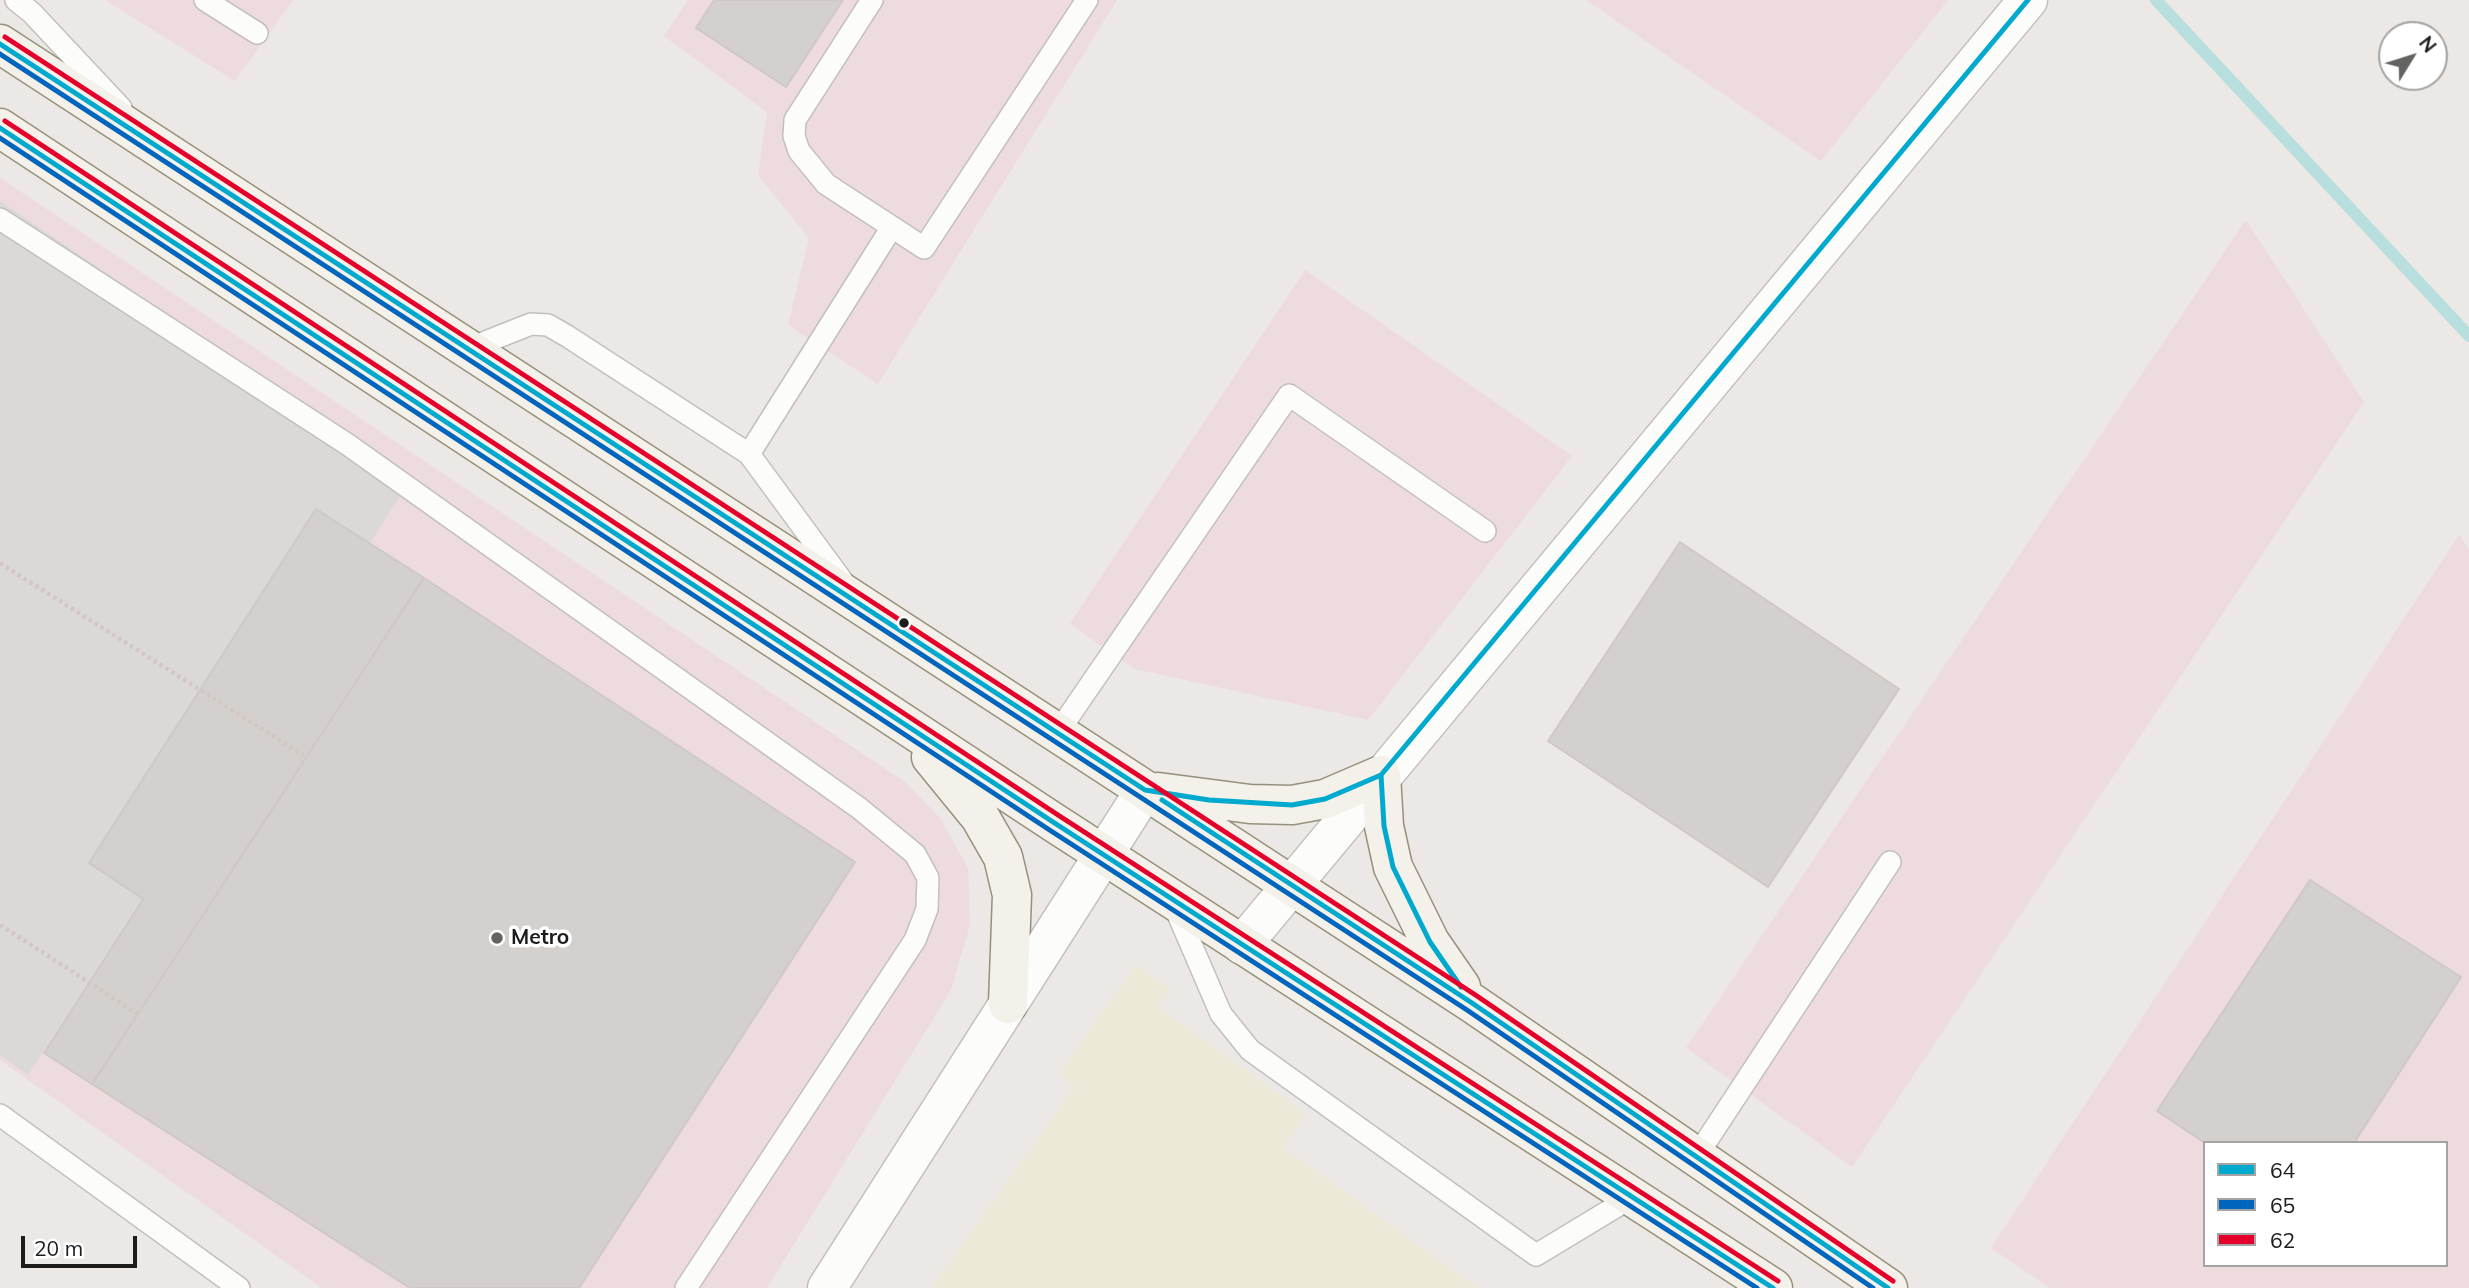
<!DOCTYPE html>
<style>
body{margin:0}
#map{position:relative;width:2469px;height:1288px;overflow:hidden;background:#ebe8e5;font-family:Mulish,sans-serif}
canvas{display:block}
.legend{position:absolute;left:2203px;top:1141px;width:245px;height:126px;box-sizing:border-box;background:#fff;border:2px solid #a4a4a4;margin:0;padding:9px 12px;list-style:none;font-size:21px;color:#1c1c1c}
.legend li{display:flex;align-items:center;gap:14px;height:35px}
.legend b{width:35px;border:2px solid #a4a4a4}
.north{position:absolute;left:2378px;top:21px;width:70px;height:70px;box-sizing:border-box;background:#fff;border:2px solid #a4a4a4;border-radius:50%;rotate:52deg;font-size:19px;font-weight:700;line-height:28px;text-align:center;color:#1c1c1c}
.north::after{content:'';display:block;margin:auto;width:24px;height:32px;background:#646362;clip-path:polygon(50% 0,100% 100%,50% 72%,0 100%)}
.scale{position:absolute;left:21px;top:1236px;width:116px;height:32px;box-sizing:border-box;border:4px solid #1c1c1c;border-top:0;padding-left:9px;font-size:21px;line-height:24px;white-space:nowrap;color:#1c1c1c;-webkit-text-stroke:5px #fff;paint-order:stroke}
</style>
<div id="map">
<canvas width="2469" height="1288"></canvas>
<ul class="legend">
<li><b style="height:9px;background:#00a9ce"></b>64</li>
<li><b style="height:9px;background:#0065bd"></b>65</li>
<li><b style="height:9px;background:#e4002b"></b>62</li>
</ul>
<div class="north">N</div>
<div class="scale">20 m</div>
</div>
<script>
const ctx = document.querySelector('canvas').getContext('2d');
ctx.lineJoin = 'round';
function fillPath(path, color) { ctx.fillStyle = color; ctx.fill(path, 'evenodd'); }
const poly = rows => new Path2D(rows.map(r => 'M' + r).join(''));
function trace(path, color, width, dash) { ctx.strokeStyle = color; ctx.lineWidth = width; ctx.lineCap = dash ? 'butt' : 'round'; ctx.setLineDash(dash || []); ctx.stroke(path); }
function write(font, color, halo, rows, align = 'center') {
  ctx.font = font + ' Mulish,sans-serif'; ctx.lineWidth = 7; ctx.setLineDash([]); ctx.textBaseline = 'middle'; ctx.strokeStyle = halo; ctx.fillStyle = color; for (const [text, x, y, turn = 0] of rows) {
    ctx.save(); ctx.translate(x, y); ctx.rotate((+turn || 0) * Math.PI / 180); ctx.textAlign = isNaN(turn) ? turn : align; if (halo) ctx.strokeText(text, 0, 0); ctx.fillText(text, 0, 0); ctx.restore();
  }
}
const commercial = poly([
 [105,0,293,0,235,81],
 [688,0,1117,0,878,384,788,325,809,238,758,175,767,112,664,36],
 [1586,0,1948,0,1821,161],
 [0,178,905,782,940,818,968,868,970,925,951,990,767,1288,322,1288,0,1060],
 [2246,220,2364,402,1852,1167,1686,1048],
 [1305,270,1572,456,1368,720,1135,669,1070,624],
 [2459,535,2469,549,2469,1288,2050,1288,1991,1248],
 [2205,1143,2446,1143,2446,1265,2205,1265]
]);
const farmland = poly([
 [1136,965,1171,990,1159,1007,1306,1114,1283,1147,1478,1288,931,1288,1075,1086,1058,1074]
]);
const parking = poly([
 [0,201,411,479,28,1075,0,1055]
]);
const stream = poly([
 [2156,0,2469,336]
]);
const building = poly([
 [714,0,843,0,786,87,696,28,714,0],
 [316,509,424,578,92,1084,44,1053,143,899,89,863,316,509],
 [1680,542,1899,689,1768,887,1548,741,1680,542],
 [424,578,855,862,579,1288,410,1288,92,1084,424,578],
 [2310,880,2461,977,2354,1143,2205,1143,2157,1111,2310,880]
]);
const path = poly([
 [0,563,306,757],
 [0,925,138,1014]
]);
const lane = poly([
 [16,0,32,13,121,108],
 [205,0,257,33],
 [872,0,795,120,794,136,799,151,826,184,892,227],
 [0,219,347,444,859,808,915,854,928,878,927,909,915,940,686,1288],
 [468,349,531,324,548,325,567,336,749,454,843,582],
 [749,454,892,227,924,248,1087,0],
 [1058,732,1289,395,1485,531],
 [1174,905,1221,1014,1250,1050,1536,1255,1632,1197],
 [0,1115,239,1288],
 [1696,1157,1890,862]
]);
const street = poly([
 [1242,945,2028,0],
 [827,1288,1145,790]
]);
const secondary = poly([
 [0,44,1472,1003,1888,1288],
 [0,128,1053,822,1773,1288],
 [931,757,980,817,1003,857,1012,895,1008,1004],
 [1158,792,1250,804,1292,805,1325,799,1381,775,1384,826,1393,867,1430,942,1461,987]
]);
const bus1 = poly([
 [0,44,1145,790,1209,800,1292,805,1325,799,1381,775,2028,0],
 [0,128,1053,822,1773,1288],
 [1381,775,1384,826,1393,867,1430,942,1461,987],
 [1162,800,1472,1003,1888,1288]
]);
const bus2 = poly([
 [0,54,1467,1010,1873,1288],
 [0,138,1048,829,1757,1288]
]);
const bus3 = poly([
 [5,37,1477,996,1893,1281],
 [5,121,1058,815,1778,1281]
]);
const markers = [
 [904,623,6,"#1c1c1c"],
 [497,938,7,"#646362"]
];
const poiNames = [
 ["Metro",511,938]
];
fillPath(commercial, '#eddbdd');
fillPath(farmland, '#ece9d8');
fillPath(parking, '#dbd9d8');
trace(stream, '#b8dede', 12);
fillPath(building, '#d3d0ce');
trace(building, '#cec9c6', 2);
trace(lane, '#c2c0bf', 24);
trace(street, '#c2c0bf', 41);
trace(secondary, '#95917d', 41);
trace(path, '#d5c6c6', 4.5, [3.5, 3.5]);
trace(lane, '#fcfcfb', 21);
trace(street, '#fcfcfb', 38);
trace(secondary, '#f3f1e9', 38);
trace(bus1, '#00a9ce', 5);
trace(bus2, '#0065bd', 5);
trace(bus3, '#e4002b', 5);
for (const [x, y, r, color] of markers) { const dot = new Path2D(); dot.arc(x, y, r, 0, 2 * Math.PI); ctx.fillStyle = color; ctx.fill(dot); trace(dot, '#fff', 2.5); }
write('bold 21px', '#1c1c1c', '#fff', poiNames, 'left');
</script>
